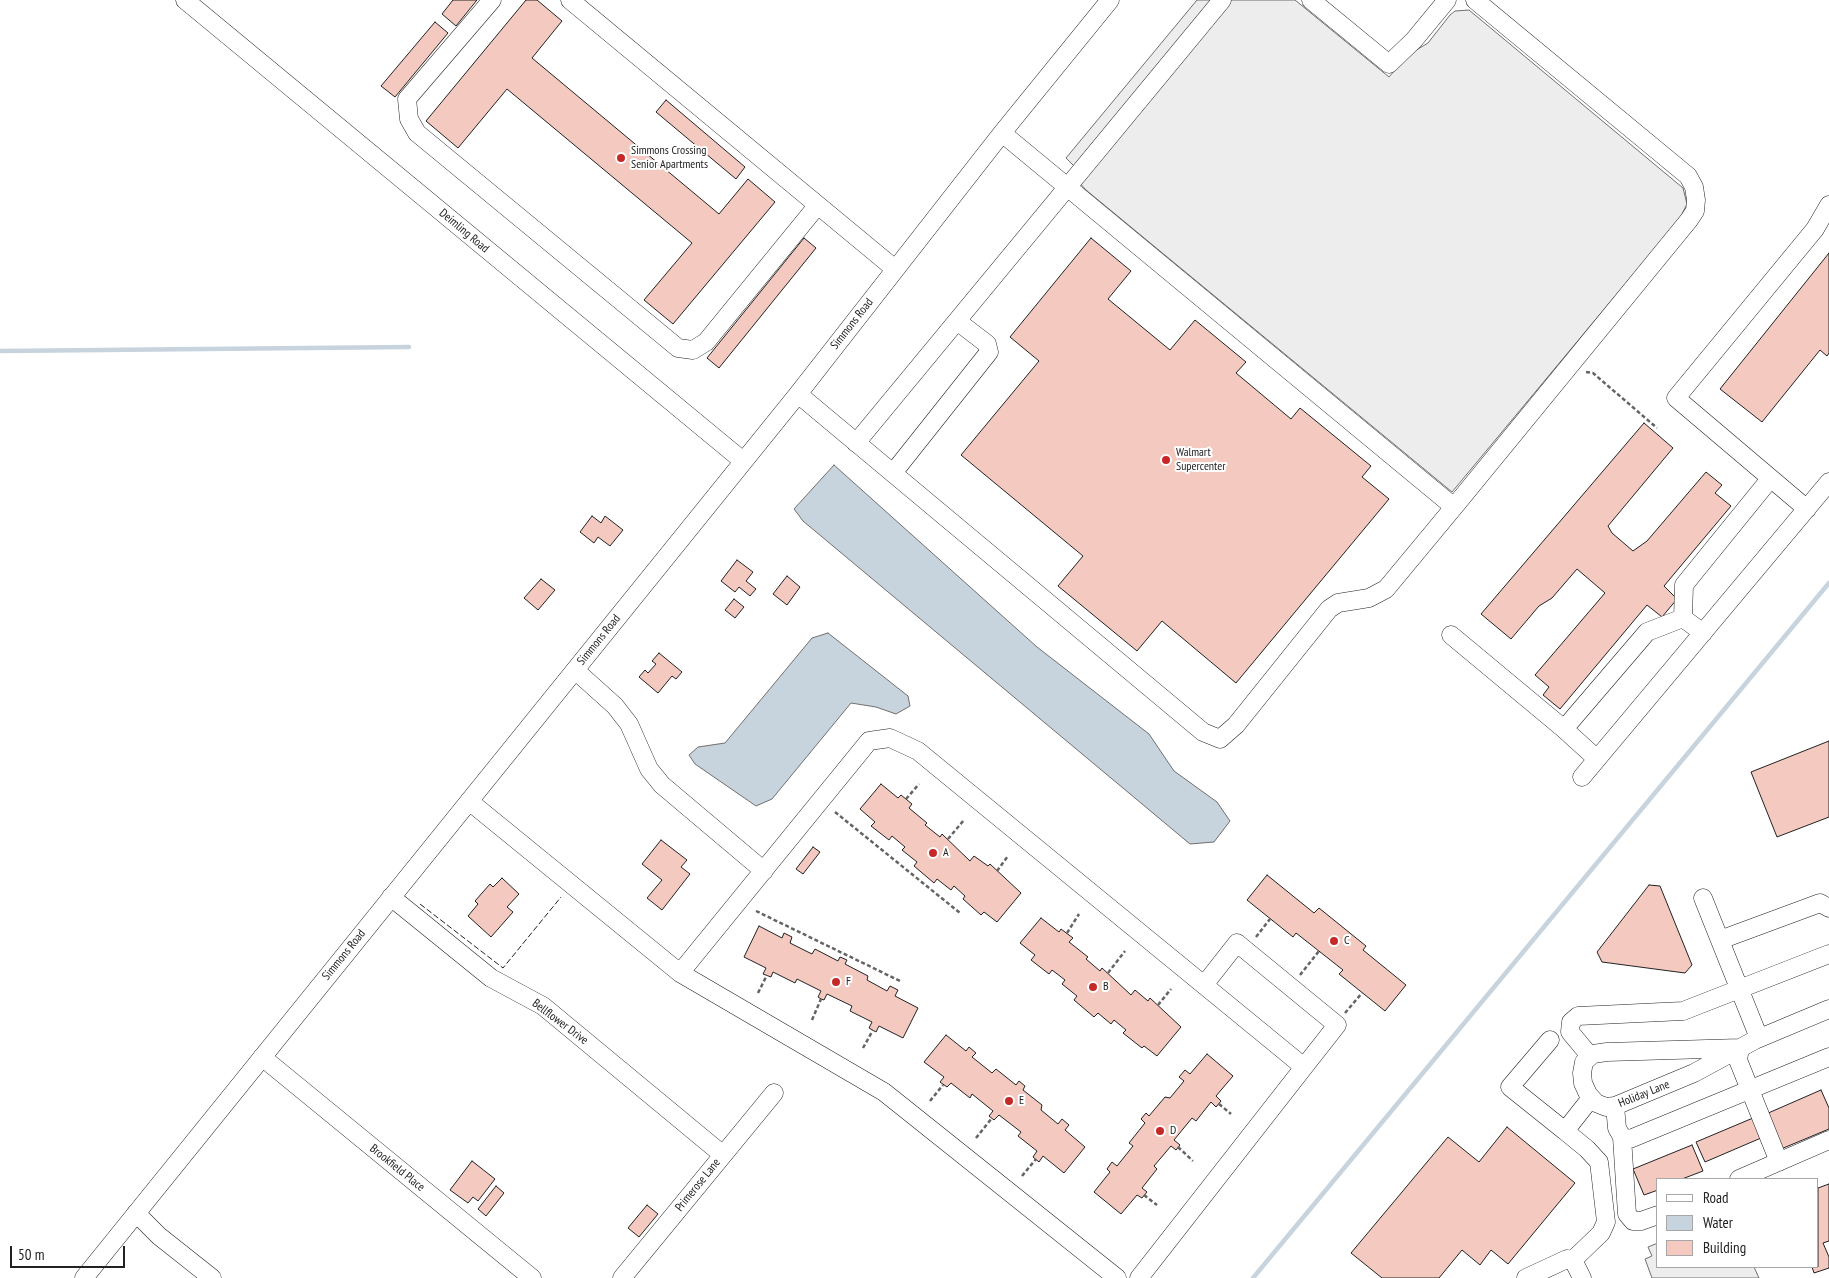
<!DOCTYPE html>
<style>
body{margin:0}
#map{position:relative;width:1829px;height:1278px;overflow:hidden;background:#fff;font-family:"PT Sans Narrow",sans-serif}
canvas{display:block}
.legend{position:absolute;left:1656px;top:1178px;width:162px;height:90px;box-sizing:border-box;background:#fff;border:1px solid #a7a7a7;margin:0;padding:6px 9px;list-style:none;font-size:15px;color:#222}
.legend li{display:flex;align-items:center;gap:10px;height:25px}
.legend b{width:25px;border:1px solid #a7a7a7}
.scale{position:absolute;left:10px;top:1246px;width:115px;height:22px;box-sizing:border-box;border:2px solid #222;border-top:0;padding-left:6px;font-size:15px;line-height:18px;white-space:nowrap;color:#222;-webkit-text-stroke:4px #fff;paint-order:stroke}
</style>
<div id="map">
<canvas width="1829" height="1278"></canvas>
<ul class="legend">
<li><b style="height:6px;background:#fff"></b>Road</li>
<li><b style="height:14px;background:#c7d3dd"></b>Water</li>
<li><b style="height:14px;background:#f3c9c0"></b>Building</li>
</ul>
<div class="scale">50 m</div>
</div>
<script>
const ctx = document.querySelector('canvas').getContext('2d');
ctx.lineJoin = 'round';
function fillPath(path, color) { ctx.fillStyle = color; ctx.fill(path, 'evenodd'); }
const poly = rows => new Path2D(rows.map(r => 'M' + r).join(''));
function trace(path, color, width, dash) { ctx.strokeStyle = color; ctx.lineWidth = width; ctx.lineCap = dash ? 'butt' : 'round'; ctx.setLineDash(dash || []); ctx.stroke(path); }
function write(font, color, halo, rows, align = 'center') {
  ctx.font = font + ' "PT Sans Narrow",sans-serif'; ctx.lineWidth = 4; ctx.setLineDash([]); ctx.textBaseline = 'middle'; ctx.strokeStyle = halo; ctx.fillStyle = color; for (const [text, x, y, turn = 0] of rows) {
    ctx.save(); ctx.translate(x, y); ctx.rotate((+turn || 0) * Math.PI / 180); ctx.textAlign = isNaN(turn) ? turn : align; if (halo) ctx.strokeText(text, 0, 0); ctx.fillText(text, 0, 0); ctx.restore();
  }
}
const parking = poly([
 [1197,0,1295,0,1389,77,1408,55,1428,43,1450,15,1455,11,1469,10,1683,188,1687,204,1680,218,1452,492,1086,190,1069,171,1074,166,1066,158,1197,0],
 [1658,1243,1658,1267,1754,1267,1759,1278,1652,1278,1645,1259,1652,1256,1648,1247,1658,1243]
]);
const water = poly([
 [834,465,1037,647,1149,734,1174,771,1217,802,1230,821,1214,842,1190,844,803,521,794,509,834,465],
 [828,633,908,696,910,706,896,714,876,707,851,703,772,799,756,806,695,764,689,755,698,747,725,743,812,638,828,633]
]);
const stream = poly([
 [0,351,409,347],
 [1253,1278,1829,583]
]);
const building = poly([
 [453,0,477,0,456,26,442,14,453,0],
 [526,0,537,0,562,21,532,58,719,214,748,179,775,202,673,324,644,300,692,243,507,89,458,148,426,121,526,0],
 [435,22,448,33,395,97,381,86,435,22],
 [666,100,745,167,736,179,656,112,666,100],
 [804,238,816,248,719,368,707,358,804,238],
 [1091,238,1131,271,1108,299,1170,350,1195,320,1246,362,1236,373,1291,419,1300,408,1371,466,1362,477,1389,499,1236,683,1162,621,1137,651,1058,586,1083,556,961,455,1039,361,1010,337,1091,238],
 [1829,253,1829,353,1827,356,1820,350,1762,422,1720,389,1829,253],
 [1644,423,1673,448,1608,526,1612,533,1633,551,1647,541,1706,472,1722,485,1715,493,1731,506,1664,586,1677,599,1662,617,1647,605,1560,709,1543,695,1549,687,1535,675,1605,593,1577,569,1552,598,1539,606,1511,639,1481,614,1644,423],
 [592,516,601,523,605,516,623,530,610,546,598,537,594,543,580,532,592,516],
 [737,560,753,572,746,581,756,589,750,596,739,587,735,592,721,581,737,560],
 [787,576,800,587,787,605,773,594,787,576],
 [541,579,555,590,538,610,524,598,541,579],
 [734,599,744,607,735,618,725,610,734,599],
 [659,653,682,672,676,679,672,676,658,693,639,677,645,670,648,673,656,664,652,661,659,653],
 [1829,741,1829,817,1777,837,1751,772,1829,741],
 [881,784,898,798,901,795,912,804,909,808,927,823,925,825,940,837,942,834,970,861,974,856,988,866,990,864,1021,893,997,922,984,912,981,915,963,899,965,896,954,886,951,890,937,879,934,883,914,866,917,862,902,850,905,847,892,836,889,840,871,826,875,822,860,809,881,784],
 [661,840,687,860,681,867,690,874,662,910,647,898,662,880,642,864,661,840],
 [813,847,820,852,803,874,796,869,813,847],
 [1267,875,1314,913,1319,908,1366,946,1363,950,1406,985,1385,1011,1339,974,1343,970,1296,933,1293,937,1247,900,1267,875],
 [502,878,519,894,507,907,513,912,491,937,468,916,478,904,475,901,490,884,493,887,502,878],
 [1649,885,1660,886,1692,965,1685,973,1602,962,1597,952,1649,885],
 [1041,918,1059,932,1061,929,1073,938,1069,942,1088,957,1086,959,1100,971,1102,968,1131,995,1135,990,1148,1001,1150,998,1181,1027,1157,1056,1144,1046,1142,1048,1123,1033,1126,1030,1114,1020,1111,1024,1098,1013,1094,1017,1074,1000,1077,996,1062,984,1065,980,1052,970,1049,974,1031,960,1035,955,1020,943,1041,918],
 [759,926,782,938,784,933,792,937,790,943,812,954,815,949,838,961,840,957,847,960,845,964,868,976,867,980,887,991,890,986,898,990,895,996,918,1008,903,1038,879,1026,876,1032,869,1028,872,1022,850,1011,852,1006,827,994,824,1000,821,999,818,997,821,991,797,979,795,983,773,972,771,977,763,974,766,968,744,957,759,926],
 [946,1035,966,1051,969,1047,976,1053,972,1057,992,1073,996,1069,1016,1085,1019,1081,1025,1086,1023,1090,1042,1105,1041,1110,1058,1124,1062,1119,1069,1125,1065,1130,1085,1147,1064,1173,1043,1156,1039,1162,1033,1157,1037,1151,1018,1136,1021,1132,999,1115,994,1120,989,1116,993,1111,972,1094,970,1098,951,1083,947,1087,940,1082,944,1077,924,1062,946,1035],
 [1207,1054,1233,1076,1216,1096,1221,1101,1216,1107,1211,1102,1196,1121,1192,1118,1174,1140,1180,1145,1176,1150,1171,1146,1154,1166,1157,1169,1142,1188,1147,1192,1142,1198,1137,1195,1121,1214,1094,1192,1110,1172,1107,1169,1112,1162,1117,1166,1133,1146,1129,1143,1145,1123,1141,1119,1146,1113,1149,1116,1165,1097,1170,1098,1184,1081,1179,1077,1185,1070,1190,1074,1207,1054],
 [1821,1090,1829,1108,1829,1129,1781,1149,1766,1114,1821,1090],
 [1753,1118,1761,1138,1705,1162,1696,1142,1753,1118],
 [1507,1127,1575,1183,1508,1264,1491,1250,1480,1265,1462,1250,1439,1278,1382,1278,1351,1253,1448,1137,1479,1162,1507,1127],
 [1692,1145,1703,1171,1682,1179,1658,1179,1658,1190,1644,1195,1633,1169,1692,1145],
 [472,1161,495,1179,478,1201,473,1197,468,1203,450,1190,472,1161],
 [1829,1184,1829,1241,1823,1243,1829,1257,1829,1268,1814,1273,1812,1267,1818,1267,1818,1188,1829,1184],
 [496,1186,504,1193,486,1216,478,1209,496,1186],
 [647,1205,658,1214,639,1237,628,1228,647,1205]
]);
const path = poly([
 [1586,372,1593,373,1657,428],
 [906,799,919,784],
 [835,812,960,913],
 [948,839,964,820],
 [997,871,1008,856],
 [756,911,900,981],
 [1067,933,1079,914],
 [1256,937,1270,919],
 [1108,973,1125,951],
 [1300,975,1319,951],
 [758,993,767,975],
 [1158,1005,1171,989],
 [1345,1013,1362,993],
 [812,1020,821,999],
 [863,1048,873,1030],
 [930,1101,943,1085],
 [1219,1104,1231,1114],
 [976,1138,992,1118],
 [1178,1147,1193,1161],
 [1022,1176,1036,1159],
 [1144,1195,1157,1205]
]);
const minor = poly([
 [185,0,743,461],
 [492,0,407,99,409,119,417,133,678,348,693,350,706,342,817,206],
 [570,0,895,269],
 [1311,0,1389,64,1414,40,1447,0],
 [1002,133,1454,507,1689,220,1695,211,1696,200,1694,187,1688,176,1475,0],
 [798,394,1203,732,1220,739,1236,725,1329,609,1338,603,1369,598,1386,589,1454,507],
 [856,443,1222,0],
 [893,473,989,352,987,344,957,321],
 [1807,509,1676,398,1815,229,1829,205],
 [1703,633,1683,618,1684,585,1770,479],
 [1451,635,1564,729],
 [575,670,615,706,629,724,649,769,662,785,764,871],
 [1597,759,1564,729,1647,632,1683,618],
 [1582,777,1829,482],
 [469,801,680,973,884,1092,1117,1278],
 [391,897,491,978,543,1006,723,1155],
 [1703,898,1759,1038],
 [1720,940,1820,903,1829,908],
 [680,973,869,741,890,738,918,751,1304,1067,1139,1278],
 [1204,985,1237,943,1337,1025,1304,1067],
 [1550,1040,1510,1087,1565,1131],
 [1740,1048,1607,1052,1593,1054,1584,1062,1582,1073,1583,1083,1588,1094,1596,1103,1606,1107,1615,1106,1694,1073,1755,1040,1829,1009],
 [1740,1048,1738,1060,1779,1162],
 [1590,1056,1570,1032,1571,1022,1578,1016,1683,1011,1829,954],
 [262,1057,532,1278],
 [1615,1106,1617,1128,1622,1137,1630,1139,1829,1057],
 [1622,1137,1627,1214,1633,1221,1641,1221,1658,1215],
 [1739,1179,1829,1140],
 [136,1213,159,1236,212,1278],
 [1573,1260,1601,1233,1606,1222,1599,1162,1587,1149,1565,1131,1591,1098],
 [84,1278,798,394,1002,133,1110,0],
 [622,1278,774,1093],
 [1526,1278,1567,1259,1573,1260,1582,1278]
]);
const fence = poly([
 [420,904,503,968,561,897]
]);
const markers = [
 [621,158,5,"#c62828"],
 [1166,460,5,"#c62828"],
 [933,853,5,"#c62828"],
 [1334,941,5,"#c62828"],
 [836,982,5,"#c62828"],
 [1093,987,5,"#c62828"],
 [1009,1101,5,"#c62828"],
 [1160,1131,5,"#c62828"]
];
const poiNames = [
 ["Simmons Crossing",631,151],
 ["Senior Apartments",631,165],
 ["Walmart",1176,453],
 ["Supercenter",1176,467],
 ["A",943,853],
 ["C",1344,941],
 ["F",846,982],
 ["B",1103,987],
 ["E",1019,1101],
 ["D",1170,1131]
];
const streetNames = [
 ["Deimling Road",464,231,40],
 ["Simmons Road",852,324,-52],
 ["Simmons Road",599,640,-51],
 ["Simmons Road",344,955,-51],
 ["Bellflower Drive",560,1022,37],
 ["Holiday Lane",1644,1094,-22],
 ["Brookfield Place",397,1168,39],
 ["Primerose Lane",698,1185,-51]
];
fillPath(parking, '#ededed');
trace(parking, '#6f6f6f', 1);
fillPath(water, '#c7d3dd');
trace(water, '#6f6f6f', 1);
trace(stream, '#c7d3dd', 4.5);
fillPath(building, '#f3c9c0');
trace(building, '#222', 1);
trace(minor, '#222', 19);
trace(path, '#646464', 2.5, [4, 2.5]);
trace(minor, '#fff', 18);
trace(fence, '#222', 1, [6, 2.5]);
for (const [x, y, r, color] of markers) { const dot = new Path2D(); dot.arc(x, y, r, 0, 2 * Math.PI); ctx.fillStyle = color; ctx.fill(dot); trace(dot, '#fff', 2); }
write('12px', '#222', '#fff', poiNames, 'left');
write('12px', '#222', '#fff', streetNames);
</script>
